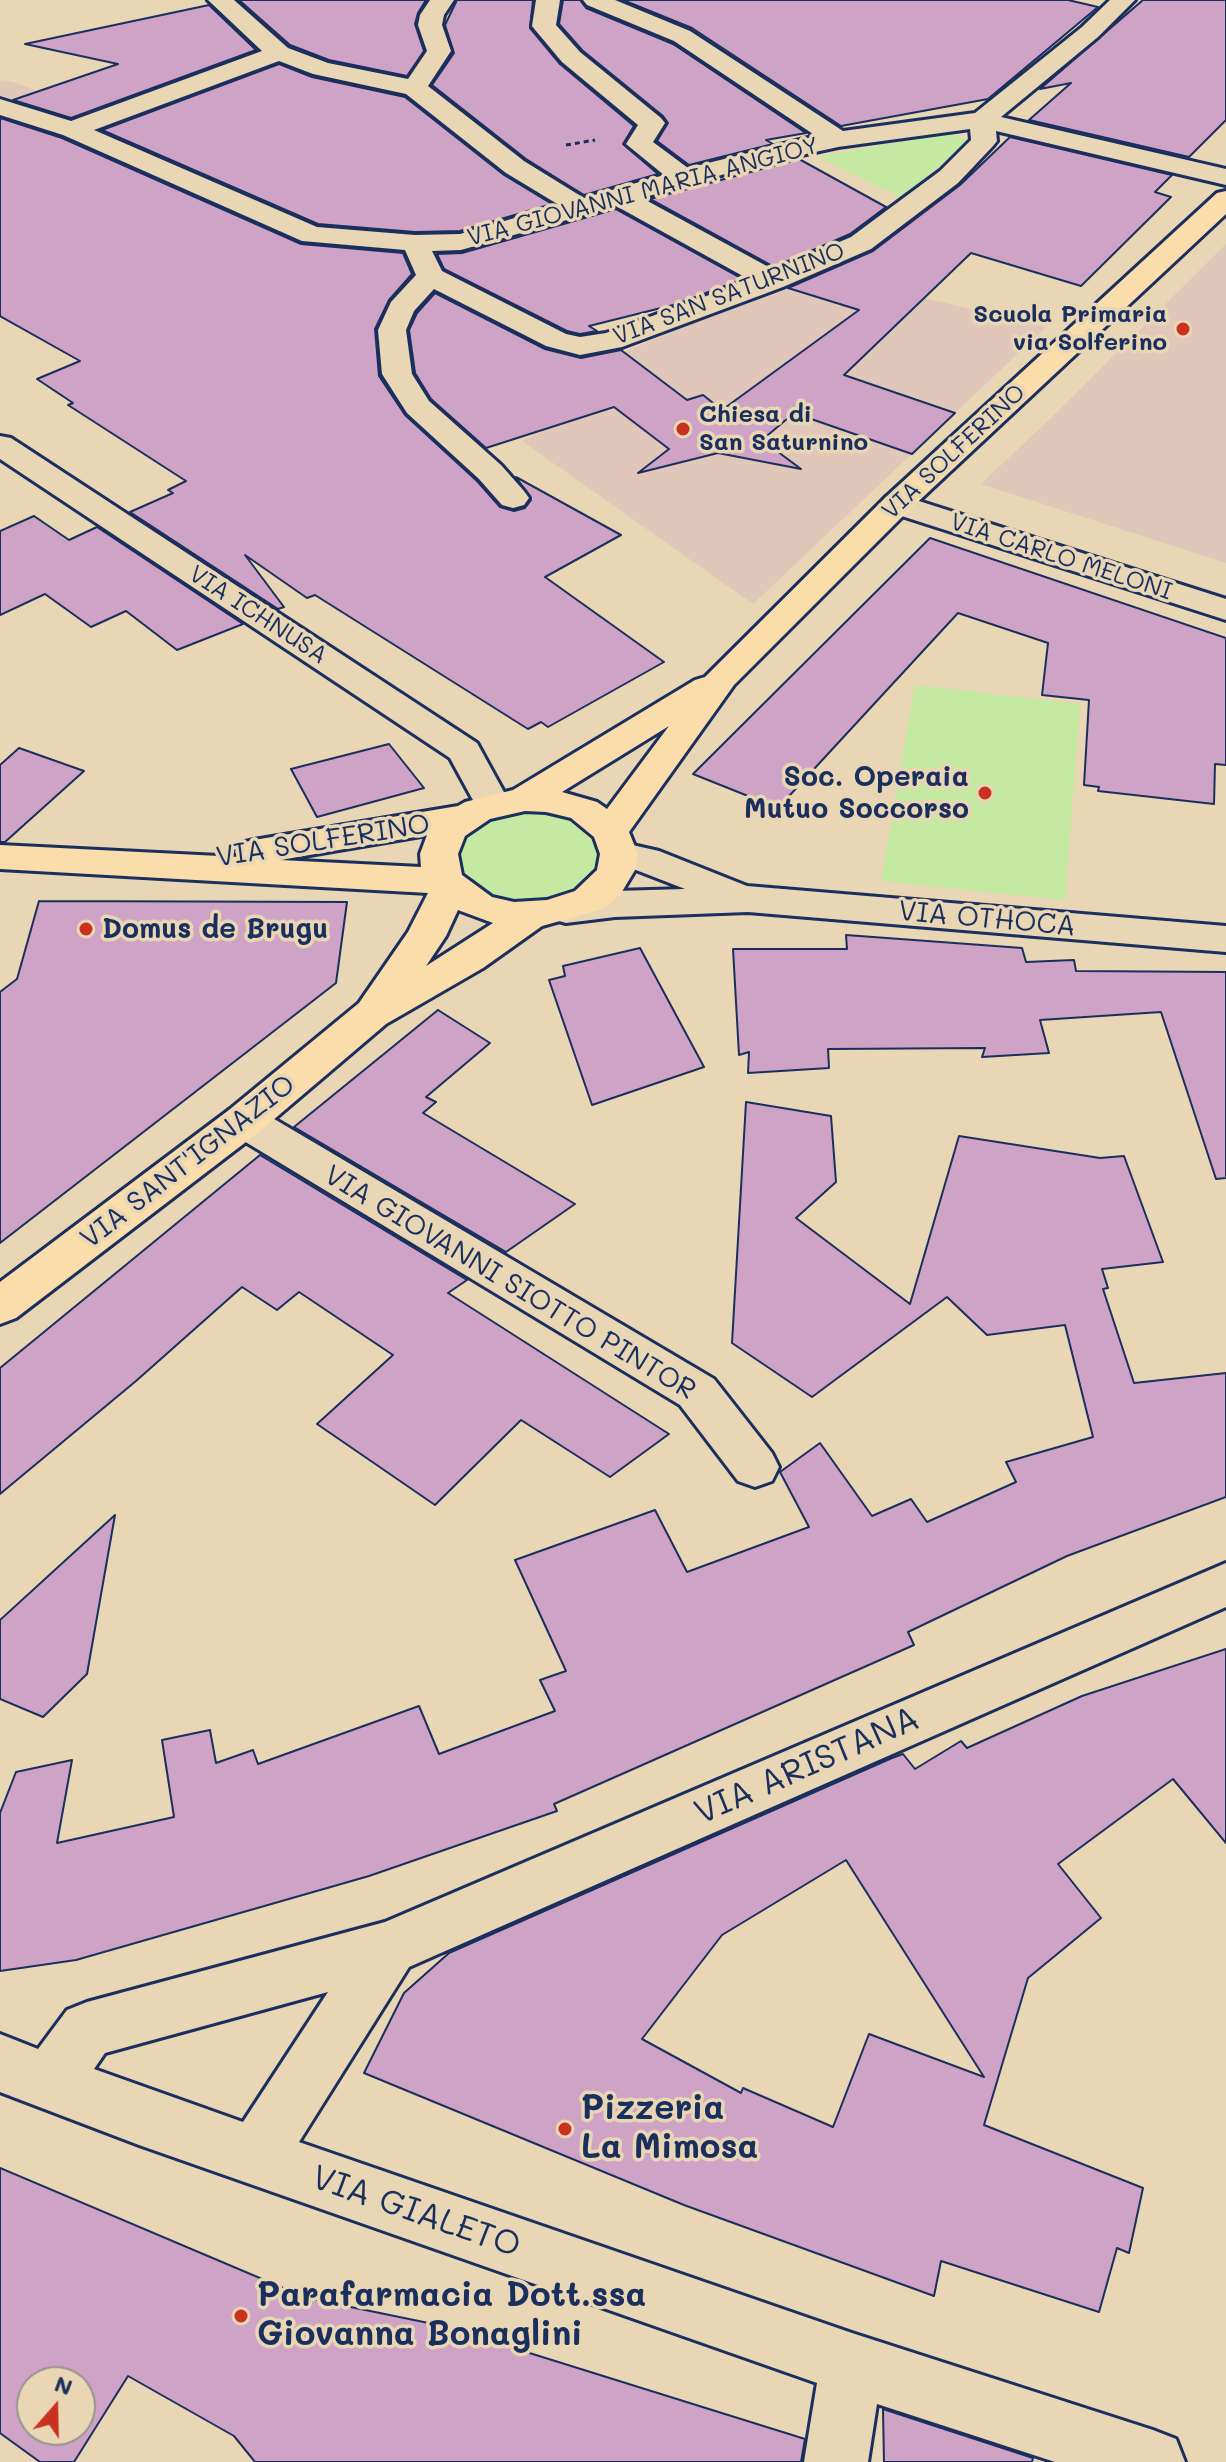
<!DOCTYPE html>
<style>
body{margin:0}
#map{position:relative;width:1226px;height:2462px;overflow:hidden;background:#e8d6b4;font-family:Mali,sans-serif}
canvas{display:block}
.north{position:absolute;left:16px;top:2366px;width:80px;height:80px;box-sizing:border-box;background:#e8d6b4;border:2px solid #969392;border-radius:50%;rotate:20deg;font-size:22px;font-weight:700;line-height:32px;text-align:center;color:#1b2f5e}
.north::after{content:'';display:block;margin:auto;width:28px;height:36px;background:#c8321e;clip-path:polygon(50% 0,100% 100%,50% 72%,0 100%)}
</style>
<div id="map">
<canvas width="1226" height="2462"></canvas>
<div class="north">N</div>
</div>
<script>
const ctx = document.querySelector('canvas').getContext('2d');
ctx.lineJoin = 'round';
function fillPath(path, color) { ctx.fillStyle = color; ctx.fill(path, 'evenodd'); }
const poly = rows => new Path2D(rows.map(r => 'M' + r).join(''));
function trace(path, color, width, dash) { ctx.strokeStyle = color; ctx.lineWidth = width; ctx.lineCap = dash ? 'butt' : 'round'; ctx.setLineDash(dash || []); ctx.stroke(path); }
function write(font, color, halo, rows, align = 'center') {
  ctx.font = font + ' Mali,sans-serif'; ctx.lineWidth = 7; ctx.setLineDash([]); ctx.textBaseline = 'middle'; ctx.strokeStyle = halo; ctx.fillStyle = color; for (const [text, x, y, turn = 0] of rows) {
    ctx.save(); ctx.translate(x, y); ctx.rotate((+turn || 0) * Math.PI / 180); ctx.textAlign = isNaN(turn) ? turn : align; if (halo) ctx.strokeText(text, 0, 0); ctx.fillText(text, 0, 0); ctx.restore();
  }
}
const built = poly([
 [0,80,13,82,88,110,0,153],
 [1226,244,1226,563,981,484,1055,414],
 [869,249,946,277,925,298,1046,327,753,604,522,441,547,429,594,414,560,372,626,351]
]);
const green = poly([
 [952,132,967,142,902,198,818,157],
 [915,685,1080,704,1065,900,881,881],
 [532,809,571,817,596,836,602,849,597,876,569,896,530,905,497,901,461,880,455,848,459,838,480,821]
]);
const building = poly([
 [239,0,426,0,418,13,415,24,424,51,407,76,329,60,290,45,239,0],
 [457,0,533,0,530,28,560,64,634,126,623,144,658,174,584,195,526,159,432,85,454,53,445,25,457,0],
 [563,0,580,0,586,8,673,44,806,133,766,140,773,144,689,165,657,141,668,123,663,116,582,50,559,24,563,0],
 [623,0,1068,0,1098,7,988,99,841,126,692,28,623,0],
 [1143,0,1226,0,1226,120,1189,157,1029,120,1071,83,1040,89,1143,0],
 [209,5,256,50,71,118,13,100,118,64,25,44,209,5],
 [279,64,312,77,405,97,504,175,552,204,460,231,415,232,318,224,102,130,279,64],
 [0,118,62,138,301,244,403,253,412,274,389,300,375,329,379,376,405,415,477,481,500,507,514,511,525,508,531,500,516,477,621,535,545,577,664,662,548,727,541,722,528,729,315,595,307,598,245,555,284,607,278,609,130,512,173,493,168,490,186,481,68,405,73,403,37,379,80,361,0,316,0,118],
 [1010,137,1172,175,1155,192,1171,197,1081,286,971,253,844,375,955,413,912,454,794,413,762,440,801,469,718,453,638,473,669,449,614,407,486,448,431,399,415,373,409,330,417,313,435,293,545,349,581,358,621,350,687,400,703,395,722,410,859,310,788,288,873,251,960,185,1010,137],
 [799,159,886,207,850,234,774,267,650,199,799,159],
 [616,209,743,279,677,304,589,326,597,331,580,334,567,331,444,269,437,254,462,253,616,209],
 [34,516,69,540,97,527,243,624,177,650,126,611,91,627,45,594,0,615,0,531,34,516],
 [930,538,1226,638,1226,765,1215,764,1214,804,1098,791,1099,787,1084,785,1089,700,1042,695,1048,643,958,613,778,808,693,774,930,538],
 [389,744,424,788,317,817,291,769,389,744],
 [19,748,84,771,5,842,0,842,0,765,19,748],
 [39,901,347,902,336,983,0,1243,0,992,17,979,39,901],
 [846,935,1022,948,1026,962,1074,960,1076,971,1226,972,1226,1178,1216,1179,1161,1012,1040,1020,1049,1053,982,1057,985,1048,828,1049,829,1068,748,1073,749,1052,739,1055,733,949,847,949,846,935],
 [640,948,704,1067,592,1105,549,980,565,976,563,966,640,948],
 [438,1010,490,1043,426,1097,436,1102,423,1113,575,1204,506,1252,294,1127,438,1010],
 [746,1102,831,1116,836,1182,796,1218,910,1304,959,1136,1100,1158,1124,1156,1163,1262,1102,1269,1108,1288,1103,1289,1134,1383,1226,1373,1226,1497,1067,1556,908,1632,914,1645,554,1804,557,1811,369,1876,76,1960,0,1971,0,1813,16,1772,72,1760,57,1843,174,1817,162,1740,210,1730,216,1763,253,1750,258,1764,419,1706,439,1754,555,1711,540,1680,566,1671,515,1560,655,1510,687,1572,809,1527,780,1472,820,1443,872,1516,911,1499,927,1522,1016,1482,1006,1462,1093,1437,1065,1325,987,1335,947,1297,812,1397,732,1343,746,1102],
 [260,1155,467,1280,448,1293,669,1434,610,1477,521,1420,435,1505,317,1424,393,1355,299,1292,277,1310,242,1287,136,1381,0,1494,0,1368,260,1155],
 [115,1515,87,1674,43,1717,0,1699,0,1620,115,1515],
 [1226,1649,1226,1843,1173,1779,1058,1864,1101,1918,1028,1978,984,2125,1143,2188,1129,2253,1117,2248,1099,2312,941,2261,934,2296,684,2205,364,2073,404,1993,449,1953,892,1758,903,1754,915,1769,961,1741,967,1748,1082,1696,1226,1649],
 [846,1860,984,2077,869,2034,833,2127,743,2088,741,2093,642,2039,722,1935,846,1860],
 [0,2168,307,2298,443,2326,805,2439,801,2462,255,2462,234,2436,128,2376,74,2462,40,2462,0,2433,0,2168],
 [32,2382,80,2382,80,2430,32,2430,32,2382],
 [883,2409,1033,2458,1032,2462,884,2462,883,2409]
]);
const path = poly([
 [566,145,595,140]
]);
const minor = poly([
 [208,0,234,0,288,48,328,63,408,79,427,51,418,25,420,15,430,0,454,0,444,15,442,25,451,51,428,86,524,161,584,198,664,175,626,144,638,125,562,62,536,31,532,26,536,0,560,0,556,25,580,52,661,118,665,123,653,142,688,168,816,136,674,41,587,5,583,0,615,0,690,31,843,131,975,113,1082,27,1110,0,1135,0,1098,37,1001,117,1226,169,1226,185,996,131,997,141,993,146,958,183,871,249,783,287,622,347,580,355,546,346,434,289,414,311,406,330,412,374,429,401,501,465,524,491,529,498,524,505,513,508,502,505,479,479,407,413,382,374,378,330,391,302,416,275,405,250,302,241,63,135,0,115,0,99,71,121,262,51,208,0],
 [279,61,313,74,406,94,506,173,559,205,460,234,415,235,317,227,94,130,279,61],
 [970,129,971,140,940,171,851,237,774,270,642,198,756,165,838,147,970,129],
 [616,206,750,280,606,333,580,337,566,334,442,271,432,251,461,250,616,206],
 [0,436,11,438,477,743,511,805,506,813,493,817,480,813,450,758,0,459,0,436],
 [897,494,1226,599,1226,620,886,511,881,504,886,497,897,494],
 [619,842,659,851,747,886,1226,926,1226,952,748,912,615,917,566,923,552,919,547,910,552,901,566,897,615,891,685,889,636,870,606,863,600,854,606,845,619,842],
 [244,1106,259,1110,714,1379,772,1453,779,1467,772,1481,755,1487,738,1481,680,1405,229,1132,223,1121,229,1110,244,1106],
 [1226,1563,1226,1607,409,1967,299,2142,852,2333,1153,2430,1176,2439,1185,2462,1055,2462,877,2404,868,2462,804,2462,817,2383,139,2145,0,2092,0,2034,38,2049,67,2010,87,2002,385,1922,1226,1563],
 [328,1992,243,2122,94,2069,105,2053,328,1992]
]);
const major = poly([
 [1226,191,1226,214,908,511,734,685,629,832,638,854,635,870,620,895,603,909,542,926,483,968,386,1024,259,1132,16,1318,0,1324,0,1282,229,1110,359,1003,408,932,428,893,0,869,0,845,239,857,235,852,241,843,254,840,458,806,465,802,513,790,695,680,705,677,886,497,1217,193,1226,191],
 [669,726,607,809,597,802,562,792,669,726],
 [525,811,546,812,571,818,594,837,600,854,597,870,575,891,547,900,514,902,492,897,462,875,458,854,465,836,490,819,525,811],
 [427,835,420,854,421,867,280,860,427,835],
 [458,910,493,923,426,966,446,936,458,910]
]);
const markers = [
 [1183,329,8,"#c8321e"],
 [683,429,8,"#c8321e"],
 [985,793,8,"#c8321e"],
 [86,929,8,"#c8321e"],
 [565,2129,8,"#c8321e"],
 [241,2316,8,"#c8321e"]
];
const farStreetnames = [
 ["VIA GIOVANNI MARIA ANGIOY",643,192,-15],
 ["VIA SAN SATURNINO",729,294,-21],
 ["VIA SOLFERINO",954,452,-43],
 ["VIA CARLO MELONI",1061,557,18],
 ["VIA ICHNUSA",258,615,33]
];
const farPoinames = [
 ["Scuola Primaria",1167,315],
 ["via Solferino",1167,343],
 ["Chiesa di",699,415,"left"],
 ["San Saturnino",699,443,"left"]
];
const poiNames = [
 ["Soc. Operaia",969,777],
 ["Mutuo Soccorso",969,809],
 ["Domus de Brugu",102,929,"left"]
];
const streetNames = [
 ["VIA SOLFERINO",323,841,-9],
 ["VIA OTHOCA",987,919,5],
 ["VIA SANT'IGNAZIO",188,1162,-38],
 ["VIA GIOVANNI SIOTTO PINTOR",510,1283,31]
];
const nearStreetnames = [
 ["VIA ARISTANA",807,1766,-24],
 ["VIA GIALETO",416,2212,19]
];
const nearPoinames = [
 ["Pizzeria",581,2109],
 ["La Mimosa",581,2148],
 ["Parafarmacia Dott.ssa",257,2296],
 ["Giovanna Bonaglini",257,2335]
];
fillPath(built, '#e0c7b9');
fillPath(green, '#c3e9a3');
fillPath(building, '#cfa3c6');
trace(building, '#1b2f5e', 2);
trace(minor, '#1b2f5e', 6);
trace(major, '#1b2f5e', 6);
trace(path, '#1b2f5e', 3, [5, 4]);
fillPath(minor, '#e8d6b4');
fillPath(major, '#fbddab');
for (const [x, y, r, color] of markers) { const dot = new Path2D(); dot.arc(x, y, r, 0, 2 * Math.PI); ctx.fillStyle = color; ctx.fill(dot); trace(dot, '#e8d6b4', 3); }
write('24px', '#1b2f5e', '#e8d6b4', farStreetnames);
write('bold 24px', '#1b2f5e', '#e8d6b4', farPoinames, 'right');
write('bold 28px', '#1b2f5e', '#e8d6b4', poiNames, 'right');
write('28px', '#1b2f5e', '#e8d6b4', streetNames);
write('34px', '#1b2f5e', '#e8d6b4', nearStreetnames);
write('bold 34px', '#1b2f5e', '#e8d6b4', nearPoinames, 'left');
</script>
